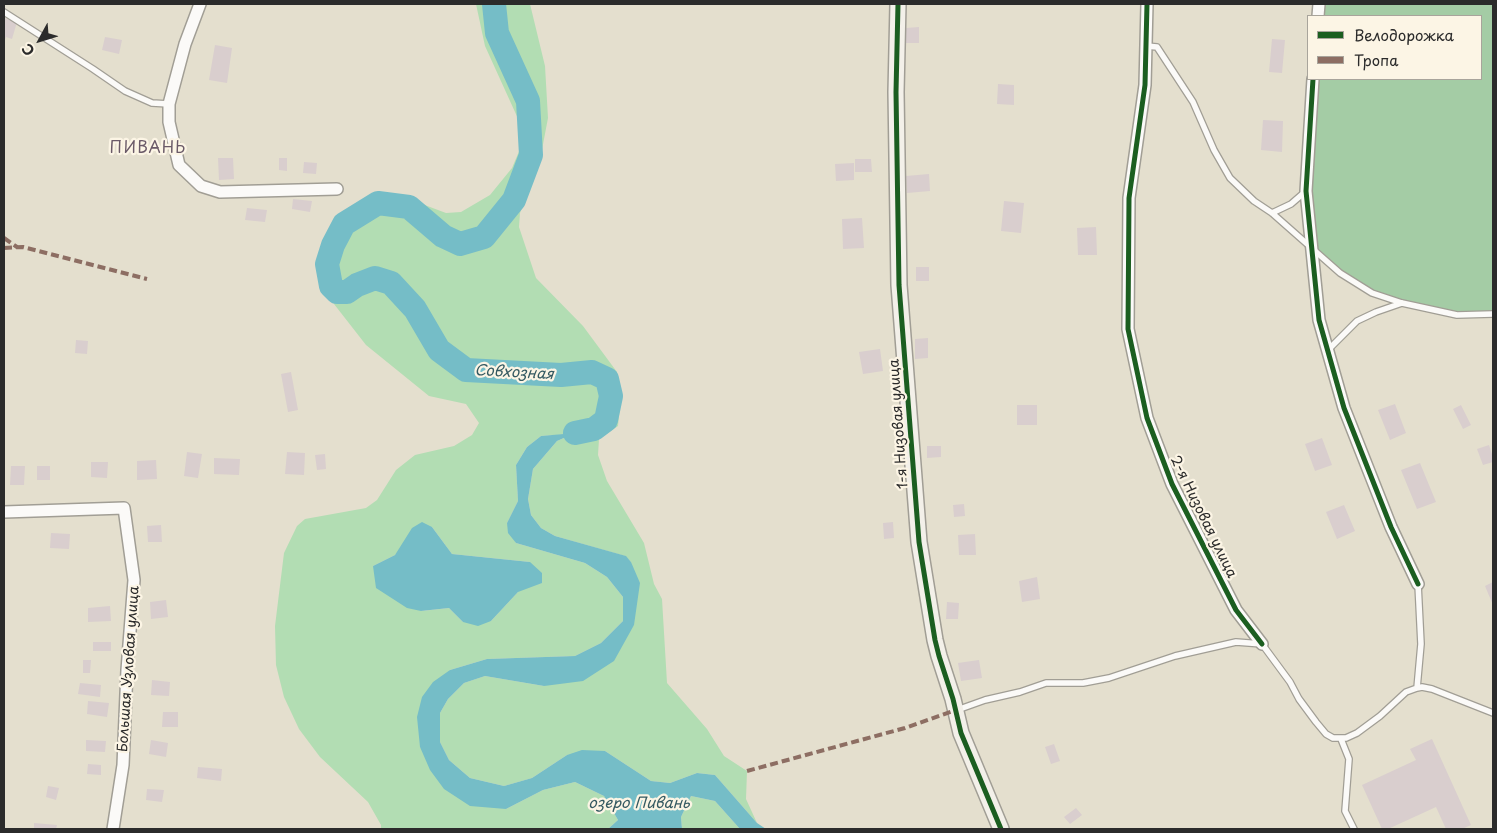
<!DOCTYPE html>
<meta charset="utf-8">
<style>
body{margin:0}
#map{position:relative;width:1497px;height:833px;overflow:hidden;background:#e4dfce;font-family:"Playpen Sans",sans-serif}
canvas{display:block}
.frame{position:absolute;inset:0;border:5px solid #2b2b2b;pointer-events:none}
.legend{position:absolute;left:1307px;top:15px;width:175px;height:65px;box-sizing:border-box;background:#fcf5e5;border:1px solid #a8a49b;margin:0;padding:6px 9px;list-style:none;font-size:15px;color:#2b2b2b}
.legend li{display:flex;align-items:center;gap:10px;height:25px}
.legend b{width:25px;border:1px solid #a8a49b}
.north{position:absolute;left:15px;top:15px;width:50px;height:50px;-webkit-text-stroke:4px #fcf5e5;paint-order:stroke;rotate:231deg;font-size:14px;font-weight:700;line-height:20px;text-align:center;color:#2b2b2b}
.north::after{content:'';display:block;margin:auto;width:18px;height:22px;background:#2b2b2b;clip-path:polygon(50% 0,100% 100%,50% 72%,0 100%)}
</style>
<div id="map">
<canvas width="1497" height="833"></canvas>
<div class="frame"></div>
<ul class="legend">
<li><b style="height:6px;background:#1b5e20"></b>Велодорожка</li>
<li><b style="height:6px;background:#8d6e63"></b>Тропа</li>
</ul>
<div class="north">С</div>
</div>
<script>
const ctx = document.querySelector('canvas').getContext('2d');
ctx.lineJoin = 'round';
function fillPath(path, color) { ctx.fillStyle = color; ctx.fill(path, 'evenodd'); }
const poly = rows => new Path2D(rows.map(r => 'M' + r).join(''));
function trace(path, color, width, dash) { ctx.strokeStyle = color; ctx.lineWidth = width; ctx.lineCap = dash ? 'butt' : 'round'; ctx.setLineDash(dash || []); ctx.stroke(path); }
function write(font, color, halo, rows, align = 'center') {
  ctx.font = font + ' "Playpen Sans",sans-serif'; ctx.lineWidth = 4.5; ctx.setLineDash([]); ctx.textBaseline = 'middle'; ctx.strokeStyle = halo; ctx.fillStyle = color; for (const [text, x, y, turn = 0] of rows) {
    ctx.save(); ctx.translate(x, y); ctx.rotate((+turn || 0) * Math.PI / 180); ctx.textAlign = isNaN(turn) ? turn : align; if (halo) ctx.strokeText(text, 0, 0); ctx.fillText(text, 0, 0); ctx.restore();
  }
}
const green = poly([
 [476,4,530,4,545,66,548,118,540,160,520,213,519,227,536,278,583,326,617,372,620,406,618,426,599,439,598,455,607,481,644,543,654,584,662,599,667,683,707,729,724,756,747,771,746,799,757,823,715,775,697,773,670,783,651,781,605,751,567,755,532,778,504,786,470,778,449,760,440,742,440,713,448,699,464,683,485,676,544,686,634,625,631,562,625,556,555,536,541,528,531,515,528,499,533,469,557,441,573,434,541,436,527,447,516,465,518,501,507,523,516,543,585,563,607,577,623,597,623,621,601,643,575,656,487,659,450,670,420,747,506,809,543,790,575,782,604,796,618,820,608,829,381,829,381,825,368,802,320,757,299,729,284,697,276,665,275,626,284,553,297,526,305,519,366,508,377,500,396,470,415,455,454,446,472,435,479,423,466,404,429,396,366,345,334,304,319,275,328,241,344,219,376,197,406,198,446,213,461,212,490,195,512,168,520,149,520,123,485,46],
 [432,527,452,554,530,562,518,592,491,621,463,622,449,608,422,611,373,566,395,555],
 [691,796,715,801,740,829,682,829,681,817]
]);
const forest = poly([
 [1319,4,1493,4,1493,314,1457,315,1372,293,1340,273,1311,247,1306,191,1313,79,1481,79,1481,16,1318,16]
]);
const water = poly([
 [575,433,557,441,533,469,528,499,531,515,541,528,555,536,626,556,631,562,640,583,634,625,614,661,583,681,544,686,485,676,464,683,448,699,440,713,440,742,449,760,470,778,504,786,532,778,567,755,582,750,605,751,651,781,670,783,697,773,715,775,757,823,766,829,740,829,715,801,691,796,681,817,682,829,608,829,618,820,604,796,575,782,543,790,506,809,470,806,444,789,430,770,420,747,417,717,422,697,433,682,450,670,487,659,575,656,601,643,623,621,623,597,607,577,585,563,516,543,508,533,507,523,518,501,516,465,527,447,541,436],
 [422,522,432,527,452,554,530,562,542,573,542,583,518,592,491,621,478,626,463,622,449,608,421,611,407,608,376,588,373,566,395,555,412,528]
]);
const river = poly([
 [494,4,497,33,528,101,531,155,514,200,484,237,460,244,443,236,409,207,378,203,344,224,333,245,327,264,331,286,337,292,347,292,357,285,375,278,391,283,415,309,439,350,466,370,561,375,592,372,607,379,611,396,606,420,594,429,575,433]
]);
const building = poly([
 [4,18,17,22,12,39,6,37,4,43],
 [919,27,919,43,906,43,906,28],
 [105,37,122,40,119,54,102,50],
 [1272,39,1285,40,1282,73,1269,72],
 [215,45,232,48,227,83,209,80],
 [998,84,1014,85,1014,105,997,104],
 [1263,120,1283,121,1282,152,1261,150],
 [218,158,233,158,234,179,219,180],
 [279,158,287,158,287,171,279,170],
 [855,159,871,159,872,172,855,172],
 [304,162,317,163,316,174,303,173],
 [854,163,854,180,836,181,835,164],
 [929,174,930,191,907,193,906,176],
 [293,199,312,201,310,212,292,209],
 [1004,201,1024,203,1021,233,1001,231],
 [247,208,267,210,265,222,245,220],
 [862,218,864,248,843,249,842,219],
 [1096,227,1097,255,1078,255,1077,228],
 [916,267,929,267,929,281,916,281],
 [928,338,928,358,915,359,915,339],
 [76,340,88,341,87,354,75,353],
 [880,349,883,371,863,374,859,352],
 [291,372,298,410,288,412,281,374],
 [1395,404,1406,433,1390,440,1378,410],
 [1017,405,1037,405,1037,425,1017,425],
 [1461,405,1471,425,1463,429,1453,409],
 [1322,438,1332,465,1315,471,1305,444],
 [1489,445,1493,457,1493,462,1483,465,1477,449],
 [927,446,941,446,941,457,927,458],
 [187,452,202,454,198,478,184,476],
 [287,452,305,453,304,475,285,474],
 [325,454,326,469,317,470,315,455],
 [214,458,240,459,239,475,214,474],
 [156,460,157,479,137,480,137,461],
 [91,462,108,462,107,478,91,477],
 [1420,463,1436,502,1417,509,1401,470],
 [11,466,25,466,24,485,10,485],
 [37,466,50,466,50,480,37,480],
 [964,504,965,516,954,517,953,505],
 [1344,505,1355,531,1337,539,1326,512],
 [893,522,894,538,884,539,883,523],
 [161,525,162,542,148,542,147,526],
 [51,533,70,534,69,549,50,548],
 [975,534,976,555,959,555,958,535],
 [1037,577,1040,599,1022,602,1019,581],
 [1493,582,1493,605,1485,586],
 [166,600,168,617,151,619,150,602],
 [947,602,959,603,958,619,946,619],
 [110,606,111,621,88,622,88,608],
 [93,642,111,642,111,651,93,651],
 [83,660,91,660,90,673,83,673],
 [979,660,982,678,961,681,958,663],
 [152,680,170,682,169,696,151,695],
 [80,683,101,685,100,697,78,694],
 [88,701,109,703,107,717,87,714],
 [163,712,178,712,178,727,162,727],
 [1432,739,1471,825,1462,829,1446,829,1436,807,1388,829,1382,829,1362,785,1416,760,1410,749],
 [86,740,106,741,105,752,86,751],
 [151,740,168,743,166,757,149,754],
 [1054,744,1060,761,1051,764,1045,747],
 [88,764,101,765,101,775,87,774],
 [198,767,222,769,221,781,197,778],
 [48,786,59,788,56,800,46,797],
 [147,789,164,790,162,802,146,800],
 [1076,808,1082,815,1070,824,1064,817],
 [34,823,57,825,56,829,34,829]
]);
const lane = poly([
 [4,12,93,69,125,91,152,103,169,104],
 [1146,46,1157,47,1193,102,1214,150,1230,178,1254,201,1272,213,1340,273,1372,293,1402,303,1457,315,1493,314],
 [1272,213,1291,204,1306,191],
 [1327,351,1357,321,1376,312,1402,303],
 [1417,688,1421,644,1418,584],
 [957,710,985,700,1020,692,1046,683,1083,683,1109,678,1175,656,1236,642,1262,644,1290,682,1299,699,1316,722,1326,734,1333,738,1346,738,1357,733,1380,716,1406,692,1417,688,1422,687,1432,689,1493,713],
 [1341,739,1349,759,1345,811,1354,829]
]);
const street = poly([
 [200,4,185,44,169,104,169,122,179,165,201,186,220,192,337,189],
 [1147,4,1145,85,1129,198,1128,329,1147,418,1172,484,1236,610,1262,644],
 [1318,16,1319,4],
 [1313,79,1306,191,1319,320,1344,408,1391,527,1418,584],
 [4,512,124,508,134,580,127,670,123,765,113,829]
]);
const secondary = poly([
 [898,4,896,92,899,285,919,542,935,640,939,656,953,699,961,733,1001,829]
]);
const quiet = poly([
 [4,238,17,247],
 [4,248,23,247,147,279],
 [747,771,905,728,956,710]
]);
const cycleway = poly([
 [898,4,896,92,899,285,919,542,935,640,939,656,953,699,961,733,1001,829],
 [1147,4,1145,85,1129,198,1128,329,1147,418,1172,484,1236,610,1262,644],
 [1313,79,1306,191,1319,320,1344,408,1391,527,1418,584]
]);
const streetNames = [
 ["1-я Низовая улица",899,424,-94],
 ["2-я Низовая улица",1203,517,64],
 ["Большая Узловая улица",129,669,-86]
];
const waterNames = [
 ["Совхозная",514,373,3],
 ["озеро Пивань",639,804]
];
const quarterNames = [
 ["ПИВАНЬ",148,149]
];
fillPath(green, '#b2ddb3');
fillPath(forest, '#a4cca5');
fillPath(water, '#75bdc7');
trace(river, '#75bdc7', 24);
fillPath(building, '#d9cece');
trace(lane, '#a19e95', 8);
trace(street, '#a19e95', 14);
trace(secondary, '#a19e95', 18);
trace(lane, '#fbfaf8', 5.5);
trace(street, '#fbfaf8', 11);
trace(secondary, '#f3f0e9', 15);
trace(quiet, '#8d6e63', 4, [8, 4]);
trace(cycleway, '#1b5e20', 5);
write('14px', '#2b2b2b', '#fcf5e5', streetNames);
write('italic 15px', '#345961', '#fcf5e5', waterNames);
ctx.letterSpacing = '1px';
write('16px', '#6a5a68', '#fcf5e5', quarterNames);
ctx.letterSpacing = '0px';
</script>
